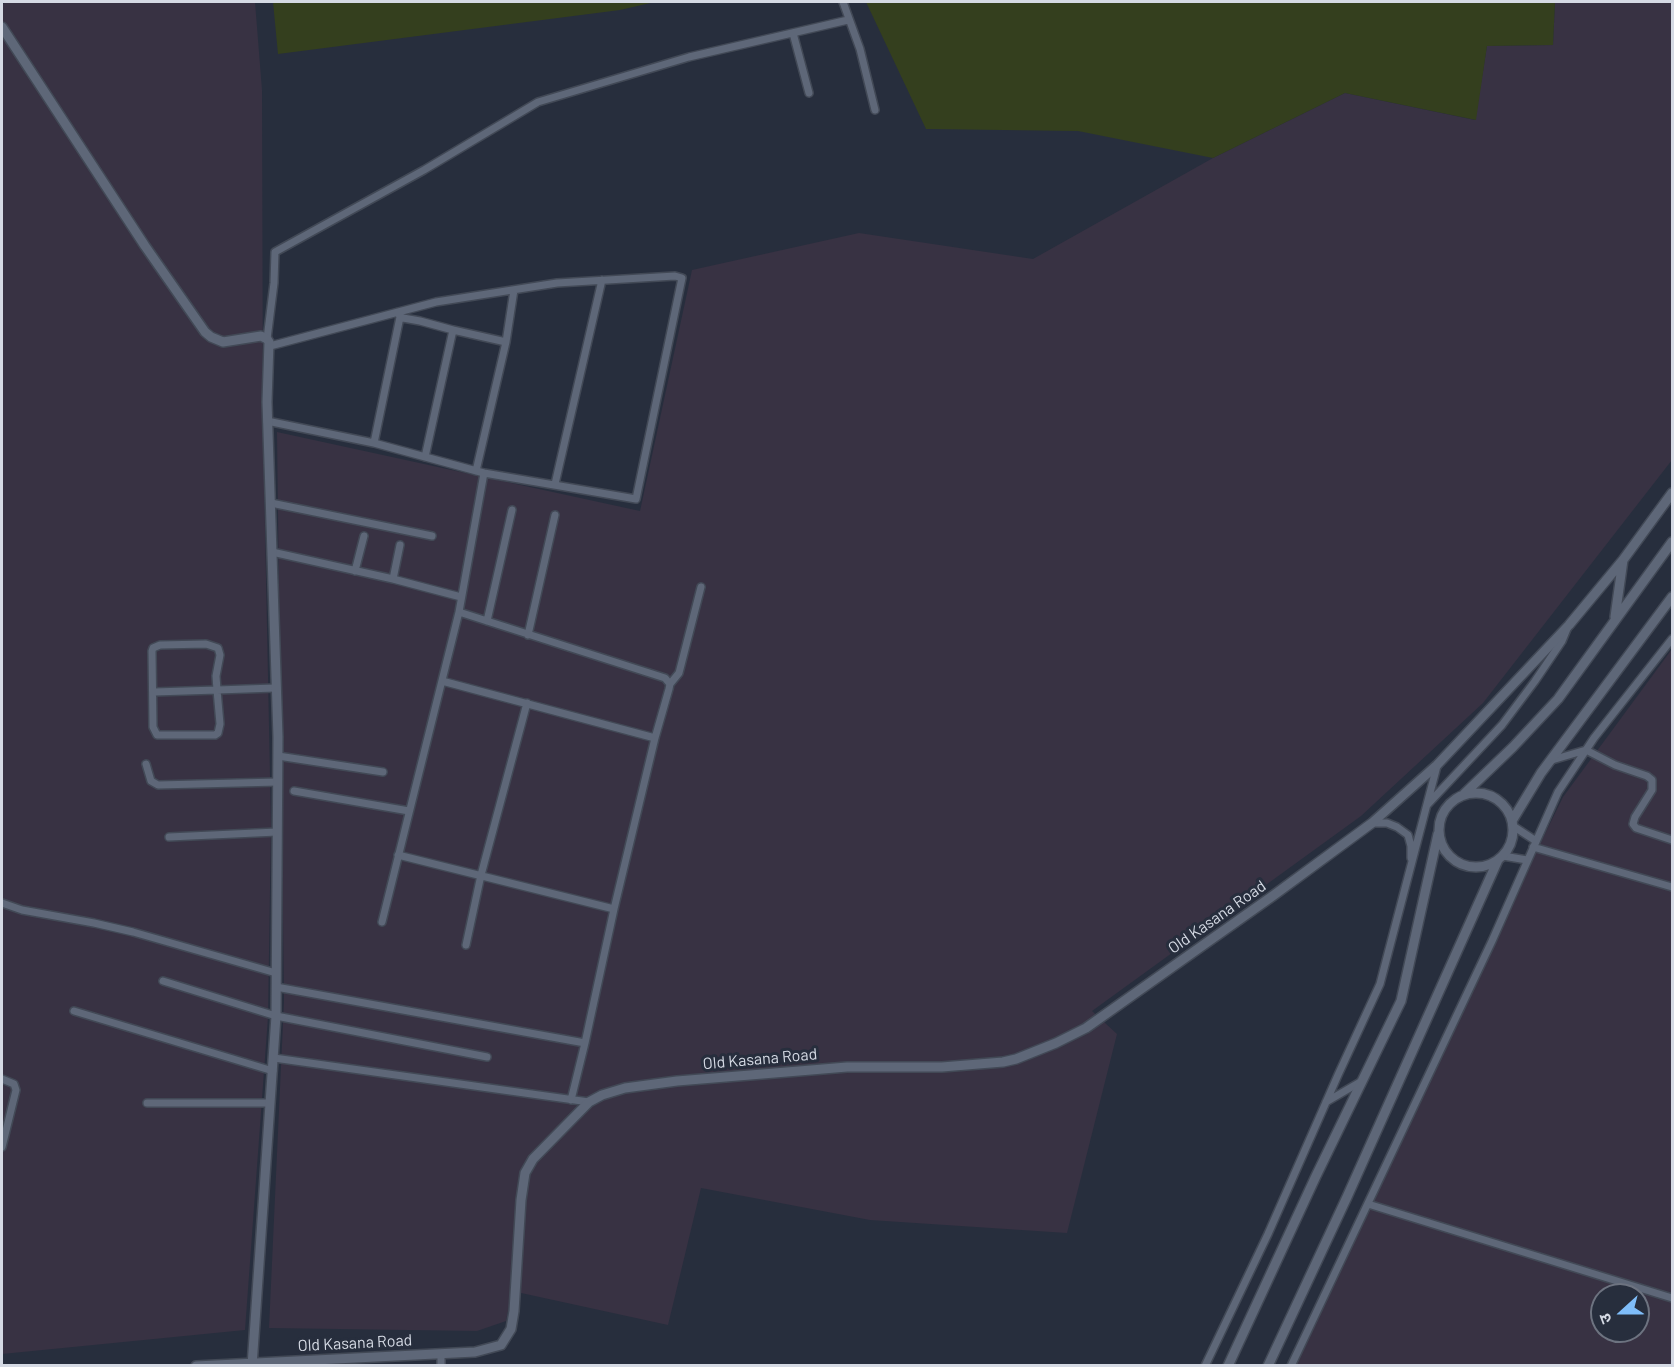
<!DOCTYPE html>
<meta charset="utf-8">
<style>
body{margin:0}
#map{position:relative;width:1674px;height:1367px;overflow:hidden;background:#272e3d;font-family:Barlow,"Noto Sans Devanagari",sans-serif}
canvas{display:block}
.frame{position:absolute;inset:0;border:3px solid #d5dae4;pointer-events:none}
.north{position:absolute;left:1590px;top:1283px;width:60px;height:60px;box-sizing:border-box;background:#272e3d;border:2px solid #6d7380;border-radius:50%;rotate:249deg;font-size:16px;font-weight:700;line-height:24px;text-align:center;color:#d5dae4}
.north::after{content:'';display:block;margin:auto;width:21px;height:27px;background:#7fbdf9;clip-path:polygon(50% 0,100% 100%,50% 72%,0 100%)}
</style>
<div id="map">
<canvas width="1674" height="1367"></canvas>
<div class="frame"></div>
<div class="north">उ</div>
</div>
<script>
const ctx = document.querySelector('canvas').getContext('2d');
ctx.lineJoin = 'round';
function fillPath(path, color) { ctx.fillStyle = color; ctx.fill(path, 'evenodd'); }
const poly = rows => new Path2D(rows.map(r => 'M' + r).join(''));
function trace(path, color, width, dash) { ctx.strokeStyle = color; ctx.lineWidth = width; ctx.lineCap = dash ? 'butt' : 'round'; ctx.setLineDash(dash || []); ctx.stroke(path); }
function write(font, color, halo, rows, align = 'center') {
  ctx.font = font + ' Barlow,sans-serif'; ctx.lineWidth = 6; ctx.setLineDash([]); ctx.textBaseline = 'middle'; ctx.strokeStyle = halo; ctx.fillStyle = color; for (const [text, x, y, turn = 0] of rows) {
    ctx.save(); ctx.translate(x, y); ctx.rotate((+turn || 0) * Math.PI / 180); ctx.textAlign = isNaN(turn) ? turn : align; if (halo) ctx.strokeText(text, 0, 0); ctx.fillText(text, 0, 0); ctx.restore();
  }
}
const industrial = poly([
 [6,2,255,2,262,90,263,428,271,826,268,1017,245,1330,2,1354,2,5],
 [1555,2,1672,2,1672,460,1483,703,1361,816,1092,1011,1117,1034,1067,1233,870,1220,701,1188,668,1325,512,1291,506,1321,477,1331,269,1328,284,1001,277,432,640,511,692,270,859,233,1033,259,1213,158,1345,93,1475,120,1487,46,1553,45],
 [1672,649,1672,1365,1291,1366,1404,1120,1563,797],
 [1602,1295,1638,1295,1638,1331,1602,1331]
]);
const green = poly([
 [273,2,655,2,620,10,278,54],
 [866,2,1555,2,1553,45,1487,46,1476,120,1345,93,1213,158,1078,131,926,129]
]);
const street = poly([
 [843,2,860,49,875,110],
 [793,33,809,93],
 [398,312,400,317,403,318,420,321,453,330,425,457],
 [453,330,506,342],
 [267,339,274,283,275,252,424,170,538,102,689,57,848,20],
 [267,421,374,443,484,473,636,499,682,278,675,276,557,283,436,302,270,346],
 [374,443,400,317],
 [476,471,506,342,514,290],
 [555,484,602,280],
 [271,503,432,536],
 [272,552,393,579,461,597],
 [355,571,364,536],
 [393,579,400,545],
 [459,612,665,678,670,684,669,689,655,738],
 [487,621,512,510],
 [528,635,555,515],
 [442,681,655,738,614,909,585,1043,571,1100],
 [670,684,679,673,701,587],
 [154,692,217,690,216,676,220,655,218,648,206,644,160,645,153,648,152,651,153,727,157,735,215,735,218,733,220,724,217,690,275,688],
 [278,756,383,772],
 [1552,760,1586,750,1615,765,1647,776,1652,780,1652,790,1635,817,1633,824,1636,828,1672,840],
 [146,764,151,781,158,785,278,782],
 [294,791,409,811],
 [1427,805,1502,725,1535,681,1562,641,1567,629],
 [1372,823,1387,823,1397,827,1408,835,1411,846,1411,858],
 [1513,826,1536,841],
 [169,837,277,832],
 [1533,847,1672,887],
 [398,855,614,909],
 [1503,856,1527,860],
 [2,903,22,910,94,923,133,932,276,973],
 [382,922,459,612,484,473],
 [466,945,481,875,527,703],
 [163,981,276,1016,487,1057],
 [276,987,585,1043],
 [74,1011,273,1071],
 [274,1058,589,1102],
 [2,1079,14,1084,16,1090,2,1147],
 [1326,1102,1362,1081],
 [147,1103,270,1103],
 [1368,1204,1672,1298],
 [441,1366,441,1354],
 [1205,1366,1268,1234,1338,1075,1380,984,1437,766],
 [1291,1366,1492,941,1558,792,1594,738,1672,639]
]);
const secondary = poly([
 [2,27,145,246,205,332,211,337,223,342,261,336,267,339,269,342,267,402,278,737,276,1016,252,1366],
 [1615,617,1623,560],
 '1439 830a37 37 0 1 1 74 0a37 37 0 1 1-74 0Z',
 [1464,794,1513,747,1558,699,1672,542],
 [1512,821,1541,773,1672,597],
 [196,1366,475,1352,501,1345,511,1329,514,1311,521,1200,525,1173,533,1159,589,1102,602,1095,625,1088,677,1081,811,1070,847,1067,942,1067,1003,1062,1016,1059,1056,1043,1086,1028,1274,895,1372,823,1437,765,1569,625,1623,560,1672,493],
 [1228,1366,1316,1176,1401,1001,1438,834],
 [1268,1366,1347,1197,1498,860]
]);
const streetNames = [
 ["Old Kasana Road",1217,917,-35],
 ["Old Kasana Road",760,1059,-5],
 ["Old Kasana Road",355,1343,-3]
];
fillPath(industrial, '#383243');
fillPath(green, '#343f1e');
trace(street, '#424956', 10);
trace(secondary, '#424956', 12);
trace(street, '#5e6778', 7);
trace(secondary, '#5e6778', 9);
write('16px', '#d5dae4', '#272e3d', streetNames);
</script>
